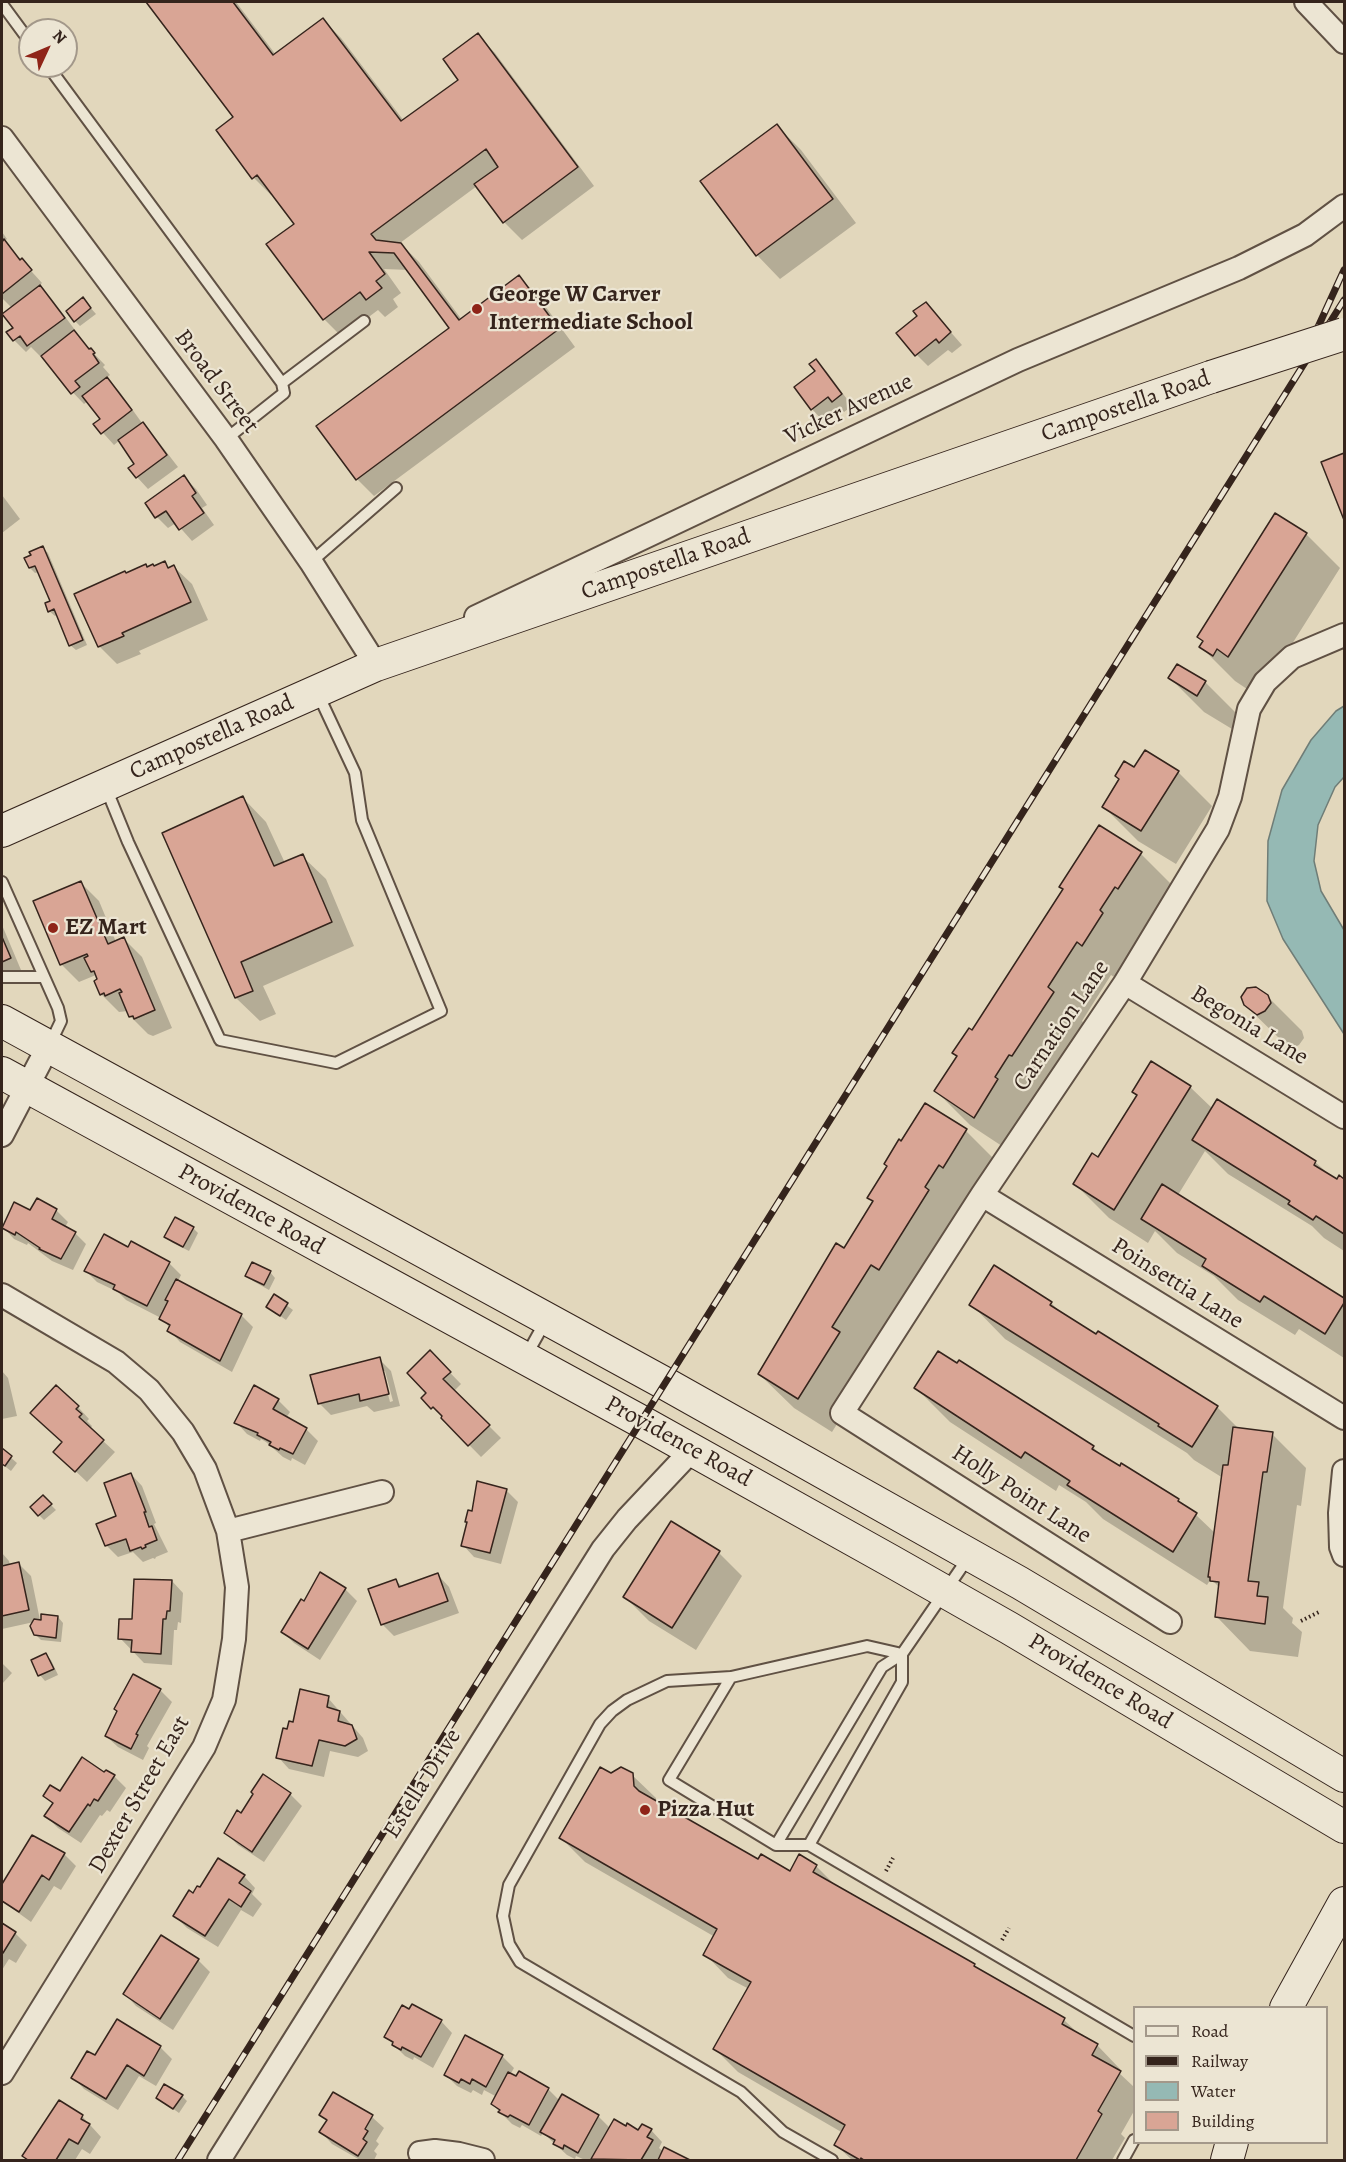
<!DOCTYPE html>
<style>
body{margin:0}
#map{position:relative;width:1346px;height:2162px;overflow:hidden;background:#e2d7bc;font-family:Alegreya,serif}
canvas{display:block}
.frame{position:absolute;inset:0;border:3px solid #35241c;pointer-events:none}
.legend{position:absolute;left:1133px;top:2006px;width:195px;height:138px;box-sizing:border-box;background:#ece5d3;border:2px solid #a3988a;margin:0;padding:8px 10px;list-style:none;font-size:18px;color:#35241c}
.legend li{display:flex;align-items:center;gap:12px;height:30px}
.legend b{width:30px;border:2px solid #a3988a}
.north{position:absolute;left:18px;top:18px;width:60px;height:60px;box-sizing:border-box;background:#ece5d3;border:2px solid #a3988a;border-radius:50%;rotate:46deg;font-size:16px;font-weight:700;line-height:24px;text-align:center;color:#35241c}
.north::after{content:'';display:block;margin:auto;width:21px;height:27px;background:#8f2418;clip-path:polygon(50% 0,100% 100%,50% 72%,0 100%)}
</style>
<div id="map">
<canvas width="1346" height="2162"></canvas>
<div class="frame"></div>
<ul class="legend">
<li><b style="height:8px;background:#ece5d3"></b>Road</li>
<li><b style="height:8px;background:#35241c"></b>Railway</li>
<li><b style="height:16px;background:#95b9b4"></b>Water</li>
<li><b style="height:16px;background:#d9a595"></b>Building</li>
</ul>
<div class="north">N</div>
</div>
<script>
const ctx = document.querySelector('canvas').getContext('2d');
ctx.lineJoin = 'round';
function fillPath(path, color) { ctx.fillStyle = color; ctx.fill(path, 'evenodd'); }
const poly = rows => new Path2D(rows.map(r => 'M' + r).join(''));
function trace(path, color, width, dash) { ctx.strokeStyle = color; ctx.lineWidth = width; ctx.lineCap = dash ? 'butt' : 'round'; ctx.setLineDash(dash || []); ctx.stroke(path); }
function write(font, color, halo, rows, align = 'center') {
  ctx.font = font + ' Alegreya,serif'; ctx.lineWidth = 4.5; ctx.setLineDash([]); ctx.textBaseline = 'middle'; ctx.strokeStyle = halo; ctx.fillStyle = color; for (const [text, x, y, turn = 0] of rows) {
    ctx.save(); ctx.translate(x, y); ctx.rotate((+turn || 0) * Math.PI / 180); ctx.textAlign = isNaN(turn) ? turn : align; if (halo) ctx.strokeText(text, 0, 0); ctx.fillText(text, 0, 0); ctx.restore();
  }
}
const water = poly([
 [1344,706,1344,777,1335,787,1318,825,1314,861,1321,891,1344,930,1344,1034,1283,939,1267,901,1268,841,1282,790,1311,740,1336,711,1344,706]
]);
const shadow = poly([
 [148,2,236,2,276,55,323,20,341,38,404,121,460,81,477,35,495,53,594,186,522,240,504,222,477,186,400,243,419,262,462,320,519,277,537,295,575,347,374,496,357,479,451,328,409,270,384,269,401,293,393,299,398,307,385,317,378,310,342,337,324,319,269,245,296,224,273,194,271,195,254,178,235,118],
 [777,126,801,150,856,223,780,279,757,255,702,182],
 [2,232,7,239,4,241,42,283,39,286,51,298,75,330,73,332,105,365,103,367,110,375,106,378,119,391,142,423,154,436,178,467,148,489,137,477,136,464,120,440,114,445,95,424,102,419,88,401,84,404,59,378,42,355,40,356,31,347,26,352,14,340,15,328,12,308,2,298],
 [926,304,962,345,952,353,948,350,928,366,917,355,919,316],
 [88,305,96,314,80,326,75,321],
 [816,361,827,372,852,406,844,412,840,408,823,421,812,409,817,371],
 [1344,455,1344,518,1323,463],
 [184,477,196,489,207,505,202,508,214,525,192,541,176,523,168,528,157,517],
 [2,495,20,519,2,533],
 [1306,534,1340,568,1263,690,1251,682,1247,689,1235,681,1201,647],
 [43,548,48,553,87,645,76,650,70,645,58,615,55,616,49,611,52,602,39,572,35,573,30,568],
 [164,563,170,569,174,567,192,584,208,620,139,651,141,654,117,664,99,646,76,595,126,575],
 [1177,666,1205,682,1239,716,1232,729,1204,712,1170,678],
 [1134,769,1178,772,1212,806,1176,864,1138,841,1104,807],
 [243,798,266,822,285,863,302,856,326,879,354,946,263,986,276,1014,260,1021,236,998,164,833],
 [1141,854,1175,888,1153,922,1150,920,1133,945,1136,948,1117,979,1111,975,1082,1021,1087,1027,1008,1150,970,1125,936,1091,972,1032],
 [81,883,99,901,116,942,124,939,142,957,172,1028,153,1036,148,1034,130,1016,128,1011,119,1012,101,994,99,980,96,975,79,982,61,964],
 [2,925,21,970,2,978],
 [1267,996,1302,1031,1304,1038,1299,1045,1293,1048,1280,1039,1245,1005],
 [1152,1063,1190,1087,1213,1109,1315,1162,1337,1181,1339,1177,1344,1181,1344,1251,1324,1238,1312,1226,1228,1174,1205,1151,1178,1195,1344,1300,1344,1358,1299,1329,1295,1335,1238,1300,1214,1276,1177,1253,1155,1231,1148,1243,1109,1218,1075,1184,1099,1159,1138,1096,1134,1092],
 [926,1105,966,1131,1000,1165,832,1432,794,1408,759,1374,844,1250,874,1202,869,1197],
 [56,1210,68,1222,65,1227,75,1233,86,1244,73,1270,52,1261,28,1243,27,1245,14,1239,3,1227,31,1212],
 [193,1228,198,1233,189,1251,171,1242,166,1236],
 [128,1249,169,1263,181,1275,178,1281,241,1315,253,1327,232,1372,180,1342,169,1330,170,1328,161,1318,126,1300,118,1292,97,1282,86,1271],
 [270,1272,275,1278,269,1290,253,1281,247,1276],
 [274,1296,293,1310,286,1320,268,1307],
 [1051,1303,1065,1316,1217,1407,1239,1429,1272,1434,1306,1468,1301,1506,1297,1505,1283,1608,1293,1618,1292,1623,1302,1632,1298,1657,1250,1651,1216,1616,1220,1588,1211,1579,1207,1585,1103,1519,1086,1502,1059,1485,1056,1491,950,1422,916,1388,960,1362,1093,1447,1104,1458,1178,1501,1196,1515,1216,1534,1223,1478,1194,1460,1187,1453,1005,1339,971,1304],
 [430,1352,461,1384,454,1391,501,1438,481,1457,423,1398,428,1393],
 [379,1359,391,1371,400,1406,374,1412,367,1406,331,1415,319,1403],
 [382,1371,385,1371,393,1401,390,1402],
 [2,1371,8,1378,17,1416,2,1419],
 [278,1400,290,1412,286,1418,306,1429,318,1441,305,1465,292,1458,291,1461,283,1457,266,1442,261,1439,260,1441,247,1434,236,1422],
 [78,1407,89,1419,87,1421,92,1426,90,1429,115,1452,87,1482,67,1463,63,1443,44,1425],
 [2,1450,17,1463,11,1471,2,1464],
 [131,1474,142,1486,156,1523,154,1524,168,1552,156,1557,155,1559,153,1558,143,1562,133,1552,118,1557,106,1545],
 [506,1490,518,1502,501,1564,474,1557,463,1545],
 [43,1497,56,1510,44,1520,39,1515],
 [2,1553,9,1561,10,1566,19,1564,31,1576,41,1625,58,1617,63,1623,61,1642,41,1640,35,1634,34,1622,2,1629],
 [719,1553,742,1576,696,1650,649,1621,625,1597],
 [438,1575,449,1587,459,1613,394,1636,382,1624,396,1581,403,1587],
 [172,1581,183,1593,181,1623,178,1622,177,1630,174,1630,172,1665,144,1663,120,1638],
 [345,1589,357,1601,320,1660,294,1643,283,1632],
 [46,1655,51,1660,58,1675,45,1681,40,1675],
 [2,1663,12,1673,2,1684],
 [160,1690,172,1702,147,1746,149,1748,143,1760,118,1747,106,1736],
 [328,1698,363,1738,368,1751,358,1757,330,1751,324,1777,289,1769,278,1757,288,1730,294,1723],
 [105,1774,114,1776,126,1788,110,1812,107,1810,102,1816,100,1815,81,1843,58,1828,46,1816,54,1805,45,1796,60,1793],
 [611,1775,632,1775,656,1798,656,1802,758,1861,791,1873,816,1866,839,1889,1064,2020,1081,2036,1097,2045,1120,2069,1118,2072,1134,2087,1134,2111,1121,2134,1125,2138,1112,2160,852,2160,836,2145,843,2133,738,2072,715,2049,749,1989,728,1978,705,1954,715,1937,585,1862,561,1838],
 [290,1794,302,1806,264,1862,238,1845,226,1833,241,1815],
 [33,1837,64,1854,76,1866,61,1890,54,1886,31,1922,2,1901,2,1887],
 [244,1876,255,1888,252,1894,262,1904,253,1917,241,1910,218,1947,187,1928,175,1916,193,1895],
 [2,1924,15,1933,27,1945,16,1963,9,1959,2,1970],
 [162,1937,198,1960,210,1972,173,2030,136,2006,125,1994],
 [118,2021,161,2048,172,2059,156,2086,139,2076,118,2110,84,2089,73,2077,95,2058],
 [441,2021,452,2033,433,2068,414,2057,413,2060,405,2056,386,2037],
 [502,2056,514,2068,510,2075,548,2089,560,2101,563,2096,598,2116,611,2129,639,2132,651,2130,662,2142,659,2148,664,2152,665,2149,687,2160,595,2160,593,2159,592,2160,585,2160,576,2156,575,2159,567,2155,543,2133,541,2136,522,2125,520,2128,512,2124,492,2104,497,2097,484,2090,482,2095,473,2090,471,2093,457,2086,446,2075],
 [333,2094,372,2117,384,2128,376,2141,379,2144,374,2151,377,2154,374,2160,360,2160,332,2144,321,2132,327,2121,321,2115],
 [182,2096,187,2101,179,2113,158,2098],
 [82,2116,101,2137,90,2154,82,2149,75,2160,28,2160,24,2156]
]);
const building = poly([
 [146,2,233,2,273,55,323,18,401,121,458,80,443,59,478,33,578,167,503,223,474,184,498,167,486,149,371,234,376,240,401,243,459,320,519,275,559,329,356,480,316,426,449,328,394,253,369,252,385,274,376,281,382,288,366,300,360,292,323,320,266,244,294,224,257,175,252,179,216,130,233,117,146,2],
 [777,124,833,199,756,256,700,181,777,124],
 [4,239,20,260,22,258,32,270,2,294,2,242,4,239],
 [40,285,65,318,27,346,20,336,13,341,6,332,13,328,2,314,40,285],
 [83,297,91,308,74,322,66,311,83,297],
 [926,302,951,332,939,343,936,339,915,356,896,333,917,316,913,311,926,302],
 [74,330,89,349,91,348,95,353,93,354,99,363,75,381,80,387,71,394,41,356,74,330],
 [816,359,842,394,832,402,828,397,811,410,794,387,815,371,809,364,816,359],
 [107,377,132,410,101,434,93,424,100,419,82,396,107,377],
 [143,422,167,455,136,478,128,468,134,464,118,440,143,422],
 [1344,453,1344,520,1321,462,1344,453],
 [184,475,196,493,192,496,204,513,179,530,166,511,155,518,145,503,184,475],
 [1275,513,1307,533,1228,657,1217,649,1213,656,1199,647,1203,641,1197,637,1275,513],
 [43,546,83,640,69,646,54,609,48,612,45,603,50,601,35,566,29,568,24,558,31,555,29,552,43,546],
 [165,561,168,568,174,565,191,602,122,633,124,636,98,647,74,594,125,571,126,573,146,564,147,567,153,564,154,566,165,561],
 [1177,664,1206,681,1197,696,1168,678,1177,664],
 [1145,750,1179,771,1141,831,1102,807,1119,779,1115,776,1124,761,1134,767,1145,750],
 [243,796,274,866,303,854,332,922,241,962,253,991,235,998,162,833,243,796],
 [1099,825,1142,852,1118,889,1115,887,1100,910,1103,913,1082,946,1077,942,1048,987,1054,992,1012,1056,1009,1055,995,1077,998,1079,974,1118,934,1091,957,1056,952,1053,969,1028,972,1030,1063,889,1059,887,1099,825],
 [81,881,108,944,124,937,155,1010,134,1019,133,1016,129,1017,119,993,122,992,120,989,105,996,104,993,100,995,94,981,97,979,94,971,91,972,84,958,88,956,87,954,60,965,33,901,81,881],
 [2,937,11,958,2,962,2,937],
 [1256,987,1268,995,1271,1003,1265,1011,1257,1015,1244,1005,1241,997,1247,988,1256,987],
 [1151,1061,1191,1086,1114,1210,1073,1184,1092,1153,1098,1157,1137,1095,1132,1092,1151,1061],
 [1217,1099,1316,1161,1314,1165,1337,1179,1339,1175,1344,1179,1344,1234,1316,1216,1313,1220,1288,1204,1290,1201,1192,1140,1217,1099],
 [925,1103,967,1129,943,1168,939,1165,925,1187,929,1190,879,1270,871,1265,832,1327,840,1332,798,1399,758,1374,836,1243,844,1248,873,1201,867,1198,887,1166,884,1164,899,1139,901,1141,925,1103],
 [1162,1184,1344,1298,1344,1303,1325,1334,1264,1296,1260,1302,1202,1266,1206,1259,1141,1219,1162,1184],
 [37,1198,57,1209,52,1219,76,1232,61,1259,39,1249,40,1248,16,1232,15,1235,2,1228,14,1202,30,1210,37,1198],
 [175,1217,194,1227,183,1247,164,1237,175,1217],
 [104,1234,128,1247,131,1241,170,1262,147,1306,113,1289,115,1285,84,1271,104,1234],
 [252,1262,271,1271,264,1285,245,1276,252,1262],
 [994,1265,1052,1302,1050,1305,1096,1334,1098,1331,1218,1406,1192,1447,1158,1426,1159,1424,969,1305,994,1265],
 [176,1279,242,1314,220,1361,167,1331,170,1325,159,1319,168,1301,165,1300,176,1279],
 [274,1294,288,1303,280,1316,266,1307,274,1294],
 [430,1350,451,1372,443,1379,490,1425,468,1446,441,1418,442,1416,433,1407,431,1409,421,1398,426,1393,407,1373,430,1350],
 [938,1351,957,1363,959,1360,1094,1446,1092,1449,1120,1466,1121,1463,1179,1499,1178,1501,1197,1513,1173,1552,1067,1485,1070,1481,1025,1452,1021,1458,914,1388,938,1351],
 [380,1357,389,1394,360,1401,359,1394,318,1404,310,1375,380,1357],
 [56,1385,79,1406,76,1409,82,1414,79,1417,104,1440,75,1472,53,1452,62,1442,30,1413,56,1385],
 [254,1385,279,1399,273,1409,307,1428,293,1454,280,1448,279,1450,269,1445,271,1442,257,1435,258,1433,234,1423,254,1385],
 [1233,1427,1273,1432,1267,1472,1263,1472,1248,1581,1259,1582,1257,1596,1268,1597,1265,1624,1215,1617,1219,1582,1210,1581,1210,1577,1208,1577,1223,1465,1228,1465,1233,1427],
 [2,1448,12,1456,5,1466,2,1464,2,1448],
 [131,1473,146,1512,144,1512,149,1527,152,1526,157,1540,145,1545,146,1547,142,1549,141,1547,130,1551,126,1539,105,1546,96,1524,116,1516,104,1483,131,1473],
 [477,1481,507,1489,490,1553,461,1546,467,1522,465,1522,468,1510,472,1511,477,1481],
 [43,1495,52,1504,38,1516,30,1507,43,1495],
 [671,1521,720,1551,672,1628,623,1597,671,1521],
 [19,1562,29,1610,2,1616,2,1563,2,1566,19,1562],
 [320,1572,346,1588,308,1649,281,1632,301,1599,304,1601,320,1572],
 [438,1573,448,1601,381,1625,368,1589,396,1579,399,1587,438,1573],
 [134,1579,172,1580,170,1611,167,1611,166,1619,163,1619,161,1654,131,1652,132,1640,118,1639,119,1619,132,1619,134,1579],
 [41,1614,58,1616,56,1638,34,1635,30,1626,34,1619,41,1620,41,1614],
 [46,1653,54,1669,38,1676,31,1660,46,1653],
 [133,1674,161,1689,136,1734,138,1735,131,1749,105,1736,117,1711,114,1709,133,1674],
 [300,1689,329,1696,327,1707,340,1711,338,1721,352,1725,357,1739,345,1746,319,1740,312,1766,276,1758,283,1728,287,1729,289,1721,293,1722,300,1689],
 [82,1757,104,1772,106,1770,115,1775,98,1801,94,1799,90,1806,88,1804,69,1832,44,1816,53,1803,43,1796,50,1785,60,1791,82,1757],
 [600,1767,611,1773,621,1767,633,1773,634,1786,639,1791,758,1859,761,1854,790,1871,799,1854,817,1865,813,1872,975,1964,974,1966,1065,2018,1062,2024,1098,2044,1092,2055,1121,2071,1098,2111,1102,2114,1076,2160,864,2160,861,2158,860,2160,834,2145,845,2125,713,2049,751,1982,703,1955,717,1929,559,1838,600,1767],
 [263,1774,291,1793,252,1852,224,1833,237,1810,241,1813,253,1794,251,1792,263,1774],
 [32,1835,65,1853,49,1880,42,1875,19,1912,2,1901,2,1884,32,1835],
 [218,1858,245,1875,239,1883,251,1891,241,1907,229,1899,205,1936,173,1916,189,1890,193,1893,197,1886,200,1887,218,1858],
 [2,1923,16,1932,3,1953,2,1951,2,1923],
 [161,1935,199,1959,160,2019,123,1994,161,1935],
 [412,2004,442,2020,421,2057,402,2047,401,2050,392,2045,393,2042,384,2037,402,2005,409,2009,412,2004],
 [117,2019,161,2046,144,2076,127,2065,106,2099,71,2078,87,2051,95,2055,117,2019],
 [465,2035,503,2055,486,2087,472,2079,470,2084,461,2079,459,2083,444,2075,465,2035],
 [519,2071,549,2088,529,2125,510,2115,508,2117,498,2112,500,2110,491,2104,508,2072,516,2076,519,2071],
 [164,2084,183,2095,173,2109,156,2098,164,2084],
 [333,2092,373,2115,365,2129,368,2131,363,2139,367,2142,358,2156,319,2132,327,2120,319,2115,333,2092],
 [562,2094,599,2115,578,2153,564,2145,563,2149,553,2144,555,2140,540,2132,562,2094],
 [59,2100,83,2115,81,2119,90,2124,78,2144,69,2139,56,2160,28,2160,22,2156,59,2100],
 [614,2119,626,2126,627,2123,638,2130,642,2124,652,2129,647,2137,653,2140,641,2160,591,2159,614,2119],
 [664,2147,690,2160,658,2160,664,2147]
]);
const path = poly([
 [1301,1621,1319,1612],
 [886,1871,893,1858],
 [1002,1940,1009,1928]
]);
const lane = poly([
 [2,4,30,42],
 [48,66,282,383,284,393,226,439],
 [282,383,364,321],
 [311,562,396,488],
 [106,788,128,842,220,1040,336,1063,441,1011,362,820,355,773,318,694],
 [2,882,58,1008,61,1021,50,1044],
 [2,977,43,977],
 [526,1356,545,1322],
 [731,1677,669,1780,776,1845,809,1845,1134,2036],
 [776,1845,882,1667,902,1654,968,1558],
 [809,1845,902,1682,902,1654],
 [832,2160,783,2132,741,2092,520,1962,509,1944,503,1916,509,1885,600,1724,612,1711,627,1700,667,1681,731,1677,867,1646,902,1654],
 [1123,2160,1134,2140]
]);
const street = poly([
 [1306,2,1344,42],
 [2,138,226,439,311,562,376,665,389,659],
 [476,617,1018,360,1239,268,1305,235,1344,206],
 [1125,983,1344,1117],
 [2,1135,48,1047],
 [982,1195,1344,1418],
 [2,1295,116,1362,149,1390,183,1432,205,1469,228,1531,237,1587,234,1639,224,1700,204,1747,2,2073],
 [1344,1471,1340,1513,1341,1547,1344,1555],
 [228,1531,382,1492],
 [1170,1622,842,1413,982,1195,1125,983,1218,829,1230,797,1249,709,1265,682,1292,657,1344,635],
 [420,2153,435,2151,459,2154,483,2160],
 [219,2160,603,1549,627,1519,692,1450]
]);
const secondary = poly([
 [2,831,376,665,1211,377],
 [2,1021,666,1384,1020,1583,1344,1776],
 [2,1073,642,1422,891,1561,1009,1628,1344,1827],
 [1286,2008,1344,1903],
 [1227,2160,1232,2142]
]);
const rail = poly([
 [1313,338,1344,270],
 [178,2160,1344,300]
]);
const secondaryBridge = poly([
 [1211,377,1344,334]
]);
const markers = [
 [477,309,6,"#8f2418"],
 [53,928,6,"#8f2418"],
 [645,1810,6,"#8f2418"]
];
const poiNames = [
 ["George W Carver",489,295],
 ["Intermediate School",489,323],
 ["EZ Mart",65,928],
 ["Pizza Hut",657,1810]
];
const streetNames = [
 ["Broad Street",216,382,53],
 ["Campostella Road",1126,407,-19],
 ["Vicker Avenue",849,410,-25],
 ["Campostella Road",666,565,-19],
 ["Campostella Road",212,738,-24],
 ["Carnation Lane",1062,1026,-56],
 ["Begonia Lane",1249,1026,31],
 ["Providence Road",251,1210,29],
 ["Poinsettia Lane",1177,1284,32],
 ["Providence Road",678,1442,29],
 ["Holly Point Lane",1021,1495,33],
 ["Providence Road",1100,1682,31],
 ["Estella Drive",423,1784,-58],
 ["Dexter Street East",140,1795,-60]
];
fillPath(water, '#95b9b4');
trace(water, '#6f7d77', 1.5);
fillPath(shadow, '#0003');
fillPath(building, '#d9a595');
trace(building, '#35241c', 1.5);
trace(lane, '#605144', 14);
trace(street, '#605144', 26);
trace(secondary, '#35241c', 34);
trace(path, '#35241c', 4, [1.5, 3]);
trace(lane, '#ece5d3', 10);
trace(street, '#ece5d3', 22);
trace(secondary, '#ece5d3', 32);
trace(rail, '#35241c', 7);
trace(rail, '#ece5d3', 4.5, [14]);
trace(secondaryBridge, '#35241c', 34, []);
trace(secondaryBridge, '#ece5d3', 32);
for (const [x, y, r, color] of markers) { const dot = new Path2D(); dot.arc(x, y, r, 0, 2 * Math.PI); ctx.fillStyle = color; ctx.fill(dot); trace(dot, '#ece5d3', 2); }
write('bold 24px', '#35241c', '#ece5d3', poiNames, 'left');
write('24px', '#35241c', '#ece5d3', streetNames);
</script>
